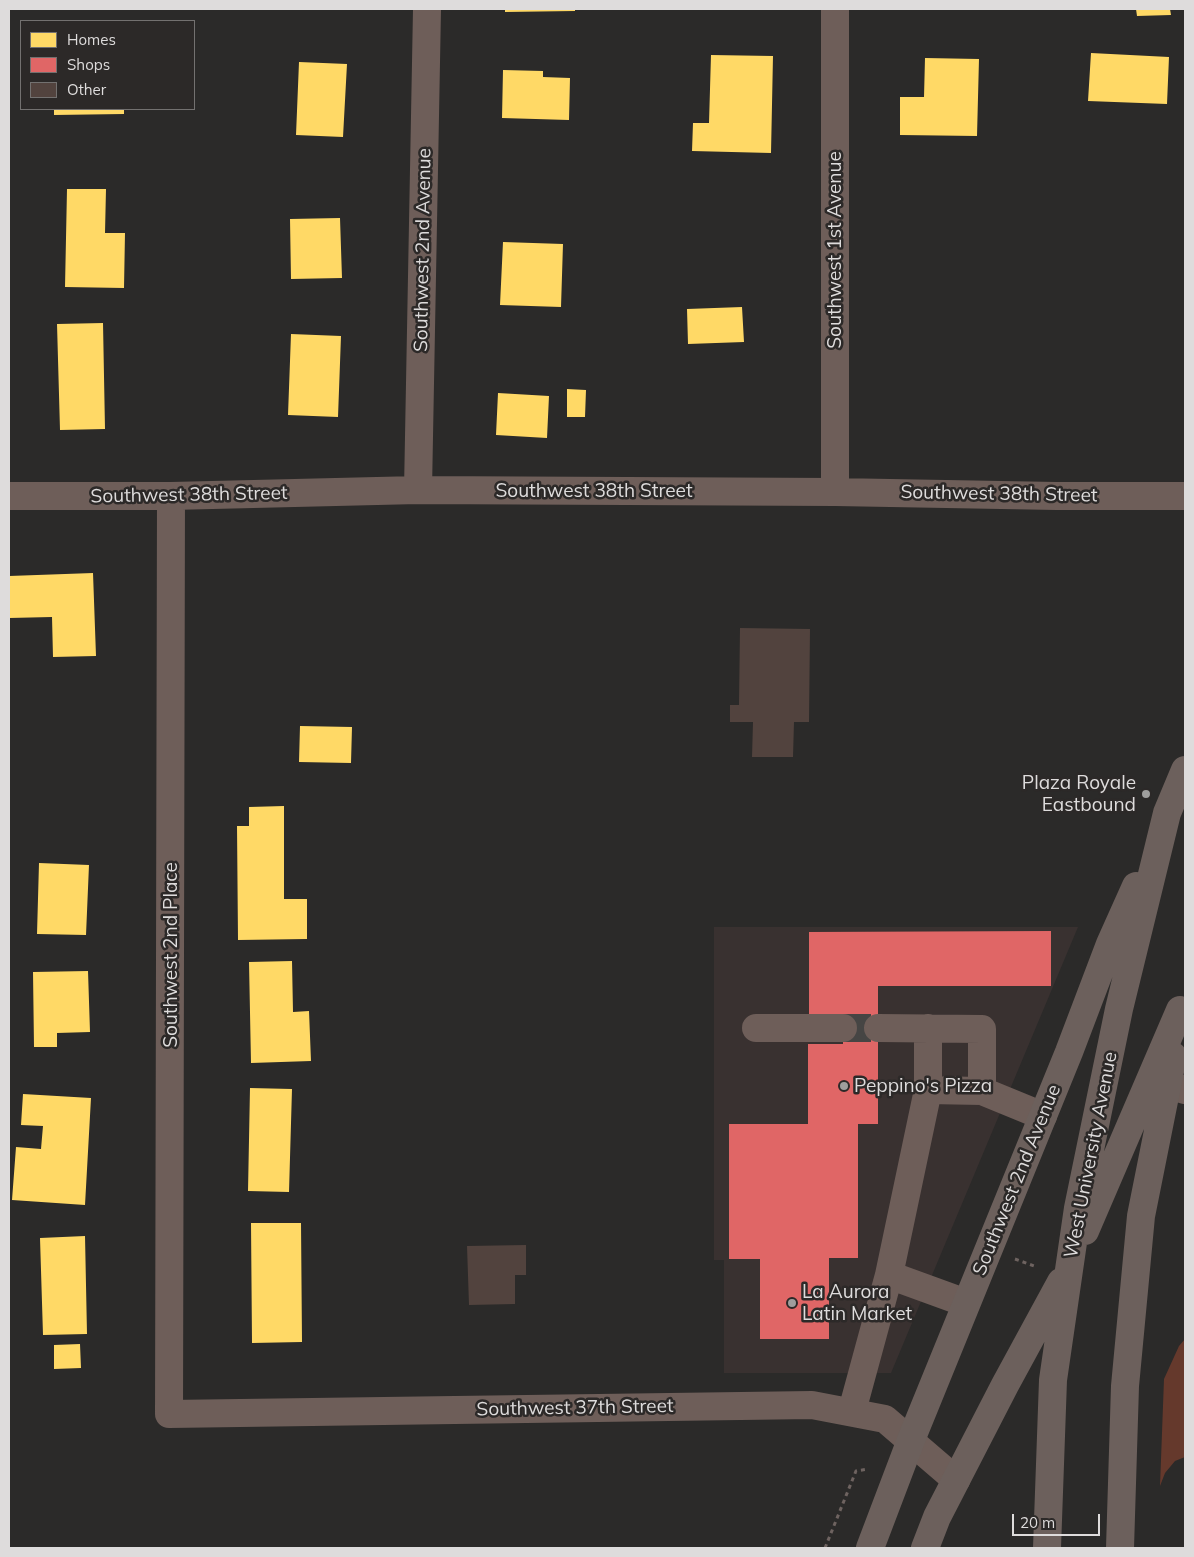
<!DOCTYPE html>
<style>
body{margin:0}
#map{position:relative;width:1194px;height:1557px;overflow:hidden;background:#2b2a29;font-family:Mulish,sans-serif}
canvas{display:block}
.frame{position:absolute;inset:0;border:10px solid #dedcdc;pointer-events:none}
.legend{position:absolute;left:20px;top:20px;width:175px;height:90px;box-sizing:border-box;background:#2c2928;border:1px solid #737170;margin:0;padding:6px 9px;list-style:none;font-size:15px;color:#dedcdc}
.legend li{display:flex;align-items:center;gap:10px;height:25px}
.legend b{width:25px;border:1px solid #737170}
.scale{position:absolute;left:1012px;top:1514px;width:88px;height:22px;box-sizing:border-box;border:2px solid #dedcdc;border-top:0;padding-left:6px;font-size:15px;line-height:18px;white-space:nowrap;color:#dedcdc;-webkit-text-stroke:4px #2c2928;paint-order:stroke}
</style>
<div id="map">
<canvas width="1194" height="1557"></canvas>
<div class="frame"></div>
<ul class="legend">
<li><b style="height:14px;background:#ffd966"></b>Homes</li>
<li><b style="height:14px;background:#e06666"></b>Shops</li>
<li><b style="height:14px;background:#52433e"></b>Other</li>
</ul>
<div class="scale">20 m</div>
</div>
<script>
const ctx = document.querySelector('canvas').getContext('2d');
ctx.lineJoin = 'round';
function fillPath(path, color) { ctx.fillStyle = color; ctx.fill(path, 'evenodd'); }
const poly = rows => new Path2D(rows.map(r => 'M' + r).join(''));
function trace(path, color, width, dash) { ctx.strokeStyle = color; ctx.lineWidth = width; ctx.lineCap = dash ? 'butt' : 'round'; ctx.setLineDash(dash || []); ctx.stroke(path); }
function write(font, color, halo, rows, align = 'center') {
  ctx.font = font + ' Mulish,sans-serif'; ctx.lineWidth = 5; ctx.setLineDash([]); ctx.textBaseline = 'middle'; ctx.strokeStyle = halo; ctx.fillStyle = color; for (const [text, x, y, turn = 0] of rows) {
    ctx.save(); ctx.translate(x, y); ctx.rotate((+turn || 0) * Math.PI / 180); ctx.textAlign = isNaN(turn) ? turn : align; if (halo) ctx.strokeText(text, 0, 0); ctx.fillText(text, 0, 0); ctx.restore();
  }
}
const built = poly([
 [714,927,1078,927,891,1373,724,1373,724,1260,714,1260]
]);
const green = poly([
 [1185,1339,1185,1457,1175,1461,1165,1473,1160,1486,1164,1379,1179,1346]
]);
const homes = poly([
 [505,9,575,9,575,11,505,12],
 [1136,9,1170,9,1171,15,1137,16],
 [1091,53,1169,57,1167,104,1088,101],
 [711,55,773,56,771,153,692,151,693,123,709,123],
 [925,58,979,59,977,136,900,135,900,97,924,97],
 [299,62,347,64,343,137,296,135],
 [503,70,543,71,543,77,570,78,569,120,502,118],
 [54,109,124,109,124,114,54,115],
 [67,189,106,189,105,233,125,233,124,288,65,287],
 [340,218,342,278,291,279,290,219],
 [503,242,563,244,561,307,500,305],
 [742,307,744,342,688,344,687,309],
 [103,323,105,429,60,430,57,324],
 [291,334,341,336,338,417,288,415],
 [567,389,586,390,585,417,567,417],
 [498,393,549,396,547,438,496,435],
 [93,573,96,656,53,657,52,617,9,618,9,576],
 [300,726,352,727,351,763,299,762],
 [284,806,284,899,307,899,307,939,238,940,237,826,249,826,249,807],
 [39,863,89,865,86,935,37,934],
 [292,961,293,1012,309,1011,311,1061,251,1063,249,962],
 [88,971,90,1032,57,1033,57,1047,34,1047,33,972],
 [250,1088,292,1089,289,1192,248,1191],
 [23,1094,91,1098,85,1205,12,1200,16,1147,41,1149,43,1126,21,1125],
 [251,1223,301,1223,302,1342,252,1343],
 [85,1236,87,1334,43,1335,40,1238],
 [80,1344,81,1368,54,1369,54,1345]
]);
const shops = poly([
 [1051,931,1051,986,878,986,878,1124,858,1124,858,1258,829,1258,829,1339,760,1339,760,1259,729,1259,729,1124,808,1124,808,1044,843,1044,843,1016,809,1016,809,932]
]);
const building = poly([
 [740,628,810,629,809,722,794,722,793,757,752,757,753,722,730,722,730,705,739,705],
 [526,1245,526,1275,515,1275,515,1304,469,1305,467,1246]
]);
const minorTunnel = poly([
 [843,1028,878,1028]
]);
const path = poly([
 [1015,1259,1037,1267],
 [825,1548,856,1471,868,1469]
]);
const minor = poly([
 [418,490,427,9],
 [835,492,835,9],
 [9,496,171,496,418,490,835,492,1057,496,1185,496],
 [171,496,169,1414,812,1405,885,1419,956,1480],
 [756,1028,843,1028],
 [878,1028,982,1029,982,1091],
 [928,1028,928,1090],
 [1168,1085,1185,1090],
 [966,1303,889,1275,928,1090,982,1091,1043,1116],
 [852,1411,889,1275]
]);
const major = poly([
 [1085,1231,1180,1010],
 [870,1548,911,1440,1069,1052,1110,944,1136,886],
 [925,1548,937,1517,1005,1385,1061,1282],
 [1047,1548,1053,1380,1078,1208,1119,1009,1167,813,1185,770],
 [1120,1548,1125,1386,1141,1216,1173,1056]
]);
const markers = [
 [1146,794,5,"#9f9e9d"],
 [844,1086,5,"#9f9e9d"],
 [792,1303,5,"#9f9e9d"]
];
const streetNames = [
 ["Southwest 2nd Avenue",423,250,-89],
 ["Southwest 1st Avenue",835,250,-90],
 ["Southwest 38th Street",594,491],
 ["Southwest 38th Street",999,494,1],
 ["Southwest 38th Street",189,495,-1],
 ["Southwest 2nd Place",171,955,-90],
 ["West University Avenue",1091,1155,-79],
 ["Southwest 2nd Avenue",1017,1180,-68],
 ["Southwest 37th Street",575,1408,-1]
];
const poiNames = [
 ["Plaza Royale",1136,783,"right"],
 ["Eastbound",1136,805,"right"],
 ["Peppino's Pizza",854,1086],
 ["La Aurora",802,1292],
 ["Latin Market",802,1314]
];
fillPath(built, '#393130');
fillPath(green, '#65392c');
fillPath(homes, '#ffd966');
fillPath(shops, '#e06666');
fillPath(building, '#52433e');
trace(minorTunnel, '#464544', 28, [28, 14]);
trace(path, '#6e6360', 3, [4, 4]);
trace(minor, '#6e5e59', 28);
trace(major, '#6c605c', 28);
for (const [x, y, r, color] of markers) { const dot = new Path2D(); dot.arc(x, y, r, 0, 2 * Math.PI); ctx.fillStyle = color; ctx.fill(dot); trace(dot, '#2c2928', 2); }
write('19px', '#dedcdc', '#2c2928', streetNames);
write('19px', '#dedcdc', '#2c2928', poiNames, 'left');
</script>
